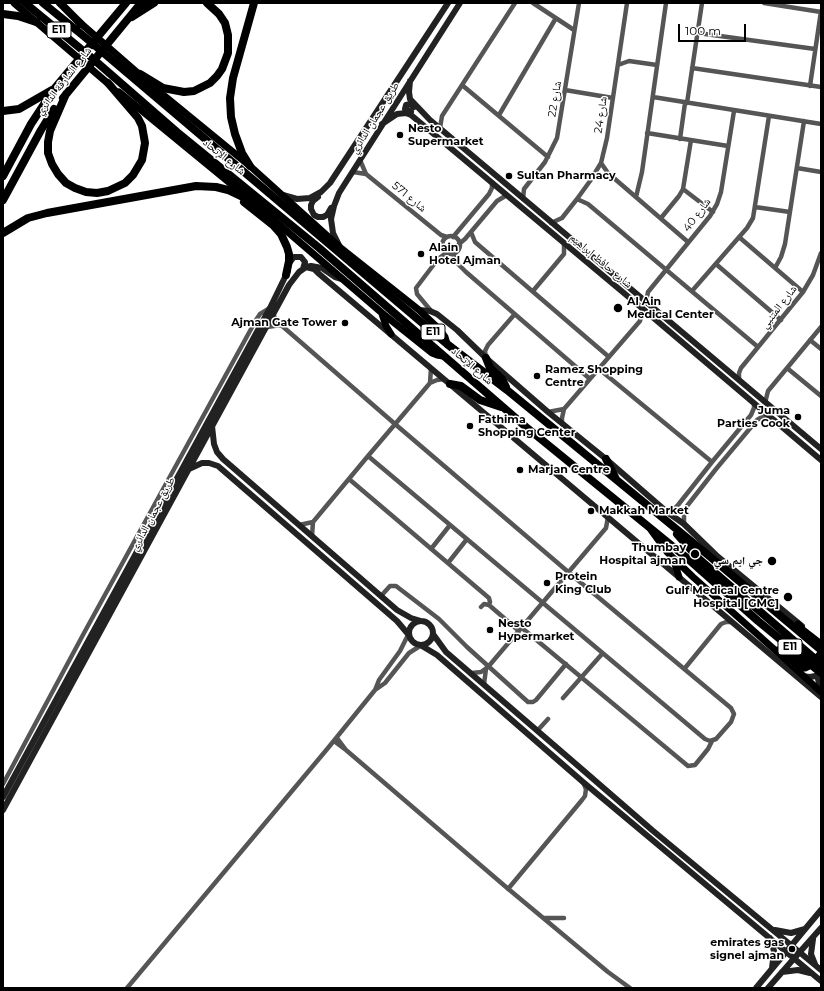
<!DOCTYPE html>
<meta charset="utf-8">
<style>
body{margin:0}
#map{position:relative;width:824px;height:991px;overflow:hidden;background:#fff;font-family:Montserrat,sans-serif}
canvas{display:block}
.frame{position:absolute;inset:0;border:4px solid #000;pointer-events:none}
.scale{position:absolute;left:678px;top:24px;width:68px;height:18px;box-sizing:border-box;border:2px solid #000;border-top:0;padding-left:5px;font-size:12px;line-height:14px;white-space:nowrap;color:#000;-webkit-text-stroke:3px #fff;paint-order:stroke}
</style>
<div id="map">
<canvas width="824" height="991"></canvas>
<div class="frame"></div>
<div class="scale">100 m</div>
</div>
<script>
const ctx = document.querySelector('canvas').getContext('2d');
ctx.lineJoin = 'round';
const poly = rows => new Path2D(rows.map(r => 'M' + r).join(''));
function trace(path, color, width, dash) { ctx.strokeStyle = color; ctx.lineWidth = width; ctx.lineCap = dash ? 'butt' : 'round'; ctx.setLineDash(dash || []); ctx.stroke(path); }
function write(font, color, halo, rows, align = 'center') {
  ctx.font = font + ' Montserrat,"Noto Naskh Arabic",sans-serif'; ctx.lineWidth = 3; ctx.setLineDash([]); ctx.textBaseline = 'middle'; ctx.strokeStyle = halo; ctx.fillStyle = color; for (const [text, x, y, turn = 0] of rows) {
    ctx.save(); ctx.translate(x, y); ctx.rotate((+turn || 0) * Math.PI / 180); ctx.textAlign = isNaN(turn) ? turn : align; if (halo) ctx.strokeText(text, 0, 0); ctx.fillText(text, 0, 0); ctx.restore();
  }
}
const street = poly([
 [533,3,574,30],
 [764,3,821,12],
 [698,33,815,49],
 [618,65,629,61,657,65],
 [692,68,821,87],
 [462,85,548,157],
 [810,86,821,11],
 [565,90,613,98],
 [653,97,821,124],
 [687,103,702,3],
 [499,115,556,18],
 [440,128,442,116,515,3],
 [647,133,728,146],
 [680,139,685,103],
 [360,160,366,174,441,235,447,237],
 [601,163,608,173,688,242],
 [797,168,821,172],
 [353,172,366,174],
 [683,189,713,212],
 [636,197,642,172,666,3],
 [523,199,524,189,545,162,557,138,579,3],
 [577,199,588,204,758,347],
 [755,207,790,212],
 [661,218,679,196,683,189,691,140],
 [551,223,562,218,577,199,590,181,601,163,607,138,627,3],
 [471,232,475,242,609,357],
 '442 245a9 9 0 1 1 18 0a9 9 0 1 1-18 0Z',
 [453,237,489,194,492,188,492,182],
 [739,237,803,292],
 [459,244,465,239,497,201,507,195],
 [453,254,457,263,466,272,590,379],
 [716,264,781,320],
 [775,268,781,257,785,244,804,121],
 [533,291,564,254,564,243],
 [692,291,747,228,753,218,769,116],
 [646,302,648,292,710,216,717,204,721,192,734,111],
 [432,312,417,294,416,288,438,259,446,253],
 [273,315,281,325,395,424,580,582,731,708,734,714,731,722,716,739,710,741,705,739,368,456],
 [267,327,281,325],
 [810,340,821,349],
 [486,358,485,351,488,345,514,315],
 [787,368,821,396],
 [599,369,712,462],
 [739,380,739,373,741,368,803,292,813,275,821,253],
 [430,383,431,368],
 [765,403,768,391,821,327],
 [548,412,564,409],
 [562,424,562,418,564,409,640,321,643,309],
 [349,479,489,598,490,602,489,605],
 [667,512,674,509,678,505,712,462,751,415,754,408,754,403],
 [684,524,684,515,687,506,716,469,757,420,762,417,771,417],
 [299,525,313,522],
 [312,536,313,522,368,456,430,383,437,380,444,379],
 [431,549,450,525],
 [448,563,467,539],
 [381,596,390,586,396,586,439,619,467,647,528,702,533,702,536,700,566,664],
 [481,607,484,604,489,605,519,631],
 [522,628,688,766,695,765,708,749,712,741],
 [685,668,721,624,726,622,732,622],
 [472,673,481,672,488,667,606,528,608,517],
 [484,684,486,669],
 [375,690,379,680,400,651,408,635],
 [563,698,602,654],
 [537,731,548,719],
 [337,738,346,750],
 [334,741,346,750,506,887,608,972,630,988],
 [3,784,84,633,256,320,260,314,270,308],
 [508,889,582,800,585,796,586,789,583,782],
 [544,918,564,918],
 [127,988,328,748,375,690,385,683,409,653,420,646]
]);
const secondary = poly([
 [410,81,409,92,410,99,430,120,821,449],
 [411,112,405,109,406,105,410,104,414,107],
 [382,124,397,114,406,113,411,115,643,309,821,460],
 [283,195,297,199,310,198,321,192,330,183,448,3],
 [318,197,313,201,311,205,311,209,314,215,318,217,323,217,327,215,331,208],
 [339,245,333,233,331,219,334,206,339,193,460,3],
 [290,262,294,257,301,257,305,262,303,269],
 [306,267,314,269,318,273,821,697],
 [419,310,430,311,437,314,457,330,486,358,548,412,606,459,667,512,684,524,716,555,802,626],
 [212,426,214,444,217,452,223,459,397,610,411,618,421,621],
 [189,469,202,463,209,463,218,466,397,621,408,634],
 '409 633a12 12 0 1 1 24 0a12 12 0 1 1-24 0Z',
 [433,634,446,652,584,771,652,830,821,970],
 [422,646,437,655,583,782,821,981],
 [820,669,818,679,821,691],
 [802,676,810,677,821,675],
 [3,797,270,308,288,271],
 [3,810,289,285,299,272,306,267,311,266,322,268,335,277,342,279],
 [775,930,791,933,805,929],
 [770,938,774,951,772,968],
 [813,939,811,954,815,964],
 [782,972,798,970,810,973],
 [756,988,821,910],
 [768,988,821,928]
]);
const primary = poly([
 [14,3,111,86],
 [78,21,156,89,250,166,342,249,419,310,438,328,445,337,447,344],
 [119,92,253,202,382,313,432,353,437,355,443,356],
 [382,314,386,326,391,334],
 [651,530,667,552,693,577,775,650,821,692],
 [673,558,679,577],
 [798,624,803,630,821,644],
 [778,650,787,653,805,668,809,666,821,653]
]);
const highway = poly([
 [25,3,92,58,177,132,318,247,526,427,687,558,758,621,821,673],
 [43,3,86,38,447,344,507,390,708,555,821,650],
 [60,3,81,24],
 [3,14,18,16,36,22],
 [132,17,154,3],
 [140,74,163,88,184,92,194,91,210,83,217,76,222,69,228,53,228,35,225,23,219,14,207,3],
 [66,94,50,131,48,142,48,153,52,164,58,174,66,183,75,188,86,192,97,193,108,191,125,183,133,175,142,160,145,143,142,126,138,118,108,83],
 [63,98,141,3],
 [3,111,19,109,52,90],
 [250,166,242,153,235,134,231,117,230,98,233,78,254,3],
 [3,176,31,124,54,89,126,3],
 [3,200,41,130,54,109],
 [244,202,273,225,281,234,287,247,289,254,289,261,286,275],
 [3,233,28,218,47,213,196,186,216,187,228,190,253,202],
 [486,358,490,368,502,379,506,387],
 [450,384,461,386,480,400,501,407],
 [606,459,616,479],
 [677,534,699,559,821,664]
]);
const markers = [
 [400,135,4,"#000"],
 [509,176,4,"#000"],
 [421,254,4,"#000"],
 [618,308,5,"#000"],
 [345,323,4,"#000"],
 [537,376,4,"#000"],
 [798,417,4,"#000"],
 [470,426,4,"#000"],
 [520,470,4,"#000"],
 [591,511,4,"#000"],
 [695,554,5,"#000"],
 [772,561,5,"#000"],
 [547,583,4,"#000"],
 [788,597,5,"#000"],
 [490,630,4,"#000"],
 [792,949,4,"#000"]
];
const shields = [
 [59,30,24],
 [433,332,24],
 [790,647,24]
];
const shieldNames = [
 ["E11",59,30],
 ["E11",433,332],
 ["E11",790,647]
];
const streetNames = [
 ["شارع الشارقة الدائري",64,81,-52],
 ["شارع 22",555,99,-81],
 ["شارع 24",601,115,-82],
 ["طريق عجمان الدائري",375,118,-58],
 ["شارع الإتحاد",224,157,39],
 ["شارع 571",409,197,39],
 ["شارع 40",697,215,-54],
 ["شارع حافظ إبراهيم",601,261,40],
 ["شارع المتنبي",779,307,-52],
 ["شارع الإتحاد",472,366,41],
 ["طريق عجمان الدائري",153,514,-62]
];
const poiNames = [
 ["Nesto",408,129],
 ["Supermarket",408,142],
 ["Sultan Pharmacy",517,176],
 ["Alain",429,248],
 ["Hotel Ajman",429,261],
 ["Al Ain",627,302],
 ["Medical Center",627,315],
 ["Ajman Gate Tower",337,323,"right"],
 ["Ramez Shopping",545,370],
 ["Centre",545,383],
 ["Juma",790,411,"right"],
 ["Parties Cook",790,424,"right"],
 ["Fathima",478,420],
 ["Shopping Center",478,433],
 ["Marjan Centre",528,470],
 ["Makkah Market",599,511],
 ["Thumbay",686,548,"right"],
 ["Hospital ajman",686,561,"right"],
 ["جي ايم سي",763,561,"right"],
 ["Protein",555,577],
 ["King Club",555,590],
 ["Gulf Medical Centre",779,591,"right"],
 ["Hospital [GMC]",779,604,"right"],
 ["Nesto",498,624],
 ["Hypermarket",498,637],
 ["emirates gas",784,943,"right"],
 ["signel ajman",784,956,"right"]
];
trace(street, '#555', 4.5);
trace(secondary, '#222', 6);
trace(primary, '#000', 7);
trace(highway, '#000', 8);
for (const [x, y, r, color] of markers) { const dot = new Path2D(); dot.arc(x, y, r, 0, 2 * Math.PI); ctx.fillStyle = color; ctx.fill(dot); trace(dot, '#fff', 1.5); }
for (const [x, y, w] of shields) { const box = new Path2D(); box.roundRect(x - w / 2, y - 8, w, 16, 3); ctx.fillStyle = '#fff'; ctx.fill(box); trace(box, '#000', 1); }
write('bold 10px', '#000', null, shieldNames);
write('11px', '#000', '#fff', streetNames);
write('bold 11px', '#000', '#fff', poiNames, 'left');
</script>
